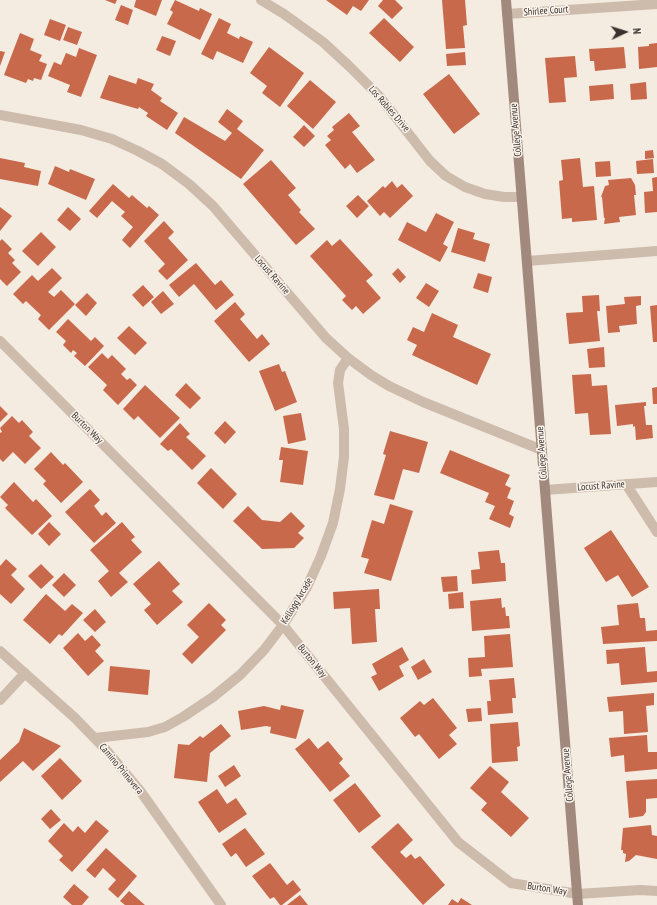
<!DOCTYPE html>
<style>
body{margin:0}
#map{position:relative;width:657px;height:905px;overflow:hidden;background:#f4ebe1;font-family:"PT Sans Narrow",sans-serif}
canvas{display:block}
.north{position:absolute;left:605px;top:12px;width:40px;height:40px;-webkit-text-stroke:3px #fbf5ee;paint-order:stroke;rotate:86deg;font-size:11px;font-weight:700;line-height:16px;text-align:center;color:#3b302b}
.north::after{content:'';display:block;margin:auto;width:14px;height:18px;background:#3b302b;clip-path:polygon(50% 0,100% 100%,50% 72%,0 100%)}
</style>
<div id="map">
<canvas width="657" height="905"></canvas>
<div class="north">N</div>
</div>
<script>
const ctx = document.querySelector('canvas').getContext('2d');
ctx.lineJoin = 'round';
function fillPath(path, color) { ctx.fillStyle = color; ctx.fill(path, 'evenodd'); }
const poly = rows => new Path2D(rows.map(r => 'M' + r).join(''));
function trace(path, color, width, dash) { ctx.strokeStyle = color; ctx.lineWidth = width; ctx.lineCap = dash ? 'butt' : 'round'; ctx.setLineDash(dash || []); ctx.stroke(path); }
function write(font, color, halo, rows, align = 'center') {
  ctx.font = font + ' "PT Sans Narrow",sans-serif'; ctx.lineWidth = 3; ctx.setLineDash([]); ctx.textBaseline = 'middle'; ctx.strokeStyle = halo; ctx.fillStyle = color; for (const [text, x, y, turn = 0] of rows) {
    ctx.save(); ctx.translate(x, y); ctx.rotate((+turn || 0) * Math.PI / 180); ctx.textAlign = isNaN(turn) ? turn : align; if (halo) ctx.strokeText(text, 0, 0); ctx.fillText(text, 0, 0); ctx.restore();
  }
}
const building = poly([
 [105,0,117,0,115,4],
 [136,0,162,0,156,16,134,7],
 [175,0,199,11,200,8,212,14,200,40,167,24,173,12,170,10],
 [326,0,369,0,361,11,353,6,347,15],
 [383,0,395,0,403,8,392,19,378,6],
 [442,0,465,0,467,25,463,26,465,48,446,49],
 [121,5,133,10,128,25,115,20],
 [219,18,231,24,227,33,239,39,240,36,253,42,243,63,217,51,213,60,201,54],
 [384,18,414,47,400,62,369,33],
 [50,19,66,25,60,41,44,35],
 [68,27,82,32,77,45,63,40],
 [20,33,34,39,30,50,42,55,39,61,47,64,41,80,34,78,33,81,28,79,26,83,4,75],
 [162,36,176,41,170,56,156,50],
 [657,43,657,67,639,69,638,47,649,46,649,44],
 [269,47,304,73,280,107,262,93,267,86,250,73],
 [624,47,626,68,595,71,594,61,590,61,589,49],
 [79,48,97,55,81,97,67,92,70,85,48,76,54,62,61,65,66,53,76,57],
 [0,51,5,52,0,66],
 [465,52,466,65,447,66,446,54],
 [575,56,577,77,564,78,566,102,549,103,545,58],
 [449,74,480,114,454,134,423,94],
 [109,75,136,84,138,78,154,84,151,90,162,98,160,101,178,113,167,130,146,116,148,113,139,107,138,109,100,98],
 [310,80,336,102,313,129,287,106],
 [646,82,647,99,631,100,630,84],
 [613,84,614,99,590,101,589,86],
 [227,109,243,121,237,129,264,150,241,179,175,133,184,117,225,141,232,133,218,122],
 [349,113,360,126,352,132,375,160,357,173,350,164,345,169,325,145,331,140,327,136,334,130,332,127],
 [304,125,315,136,304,147,293,137],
 [653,150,654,158,645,159,645,151],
 [0,158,25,163,24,167,41,171,38,186,0,179],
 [580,158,583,187,594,186,597,220,572,222,572,218,562,219,559,181,563,180,561,160],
 [653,159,654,173,637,174,636,161],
 [271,160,296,188,288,195,301,210,299,212,315,229,296,245,243,184],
 [610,161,611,176,596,177,595,162],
 [55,166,69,172,70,169,95,179,86,200,48,184],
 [657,177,657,212,645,213,644,192,653,191,652,178],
 [631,178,635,185,636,195,634,195,636,215,619,217,620,222,604,224,605,218,604,218,602,197,601,197,605,186,609,185,608,180],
 [392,181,397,188,402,184,413,196,390,218,384,212,380,216,367,201,383,186,385,188],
 [113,184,129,198,132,195,147,208,149,206,159,215,130,248,122,240,133,227,121,216,125,212,112,201,97,218,89,211],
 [358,195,369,206,357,218,346,206],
 [0,207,12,216,0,231],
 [68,207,81,219,70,231,57,220],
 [436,213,454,222,443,244,448,247,440,262,398,240,407,222,426,232],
 [164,221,174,232,168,238,188,260,167,280,158,271,165,264,144,241],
 [458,228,475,233,473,239,490,244,485,262,451,252],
 [41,232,56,247,38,266,22,251],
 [2,239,12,249,8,253,15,260,12,263,21,272,7,286,0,279,0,241],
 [340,239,373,275,366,281,381,298,363,314,356,306,352,310,342,300,346,296,310,256,327,240,332,246],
 [196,263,215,285,221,280,234,295,216,310,194,284,179,297,169,285],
 [52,268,62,278,48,292,54,297,61,290,75,304,49,330,38,319,41,315,26,301,23,304,13,294,32,275,38,281],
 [398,268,406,277,400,283,392,274],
 [478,273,492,277,488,293,473,288],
 [426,283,439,291,429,307,416,298],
 [143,285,154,297,143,307,132,295],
 [163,291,174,304,161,314,151,302],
 [87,293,97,303,86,316,75,305],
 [599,295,600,311,597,311,600,341,569,344,566,313,583,312,582,296],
 [641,296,641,305,636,306,637,324,619,326,620,332,608,333,606,306,625,304,624,297],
 [235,302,245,314,240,319,257,339,262,334,270,344,249,362,214,321],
 [657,305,657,342,653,342,650,306],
 [432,313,458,325,453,337,491,354,477,385,412,355,417,345,407,340,413,327,424,332],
 [68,319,91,341,95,337,104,346,85,366,74,356,77,353,73,350,71,353,63,345,66,341,56,332],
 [129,326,147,343,135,355,117,338],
 [604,347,605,367,589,368,587,349],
 [102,353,108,359,112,355,126,369,121,374,127,380,130,378,137,385,118,405,103,390,107,385,88,367],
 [279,364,282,372,285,371,297,402,275,411,259,371],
 [591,374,592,386,607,385,611,434,590,435,588,413,575,414,572,375],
 [186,383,201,398,190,409,175,395],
 [145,385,180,418,160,438,138,416,134,420,123,409],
 [657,387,657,404,653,404,652,388],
 [646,402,646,406,644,406,646,425,652,425,653,438,636,440,635,426,633,427,633,424,617,426,615,405],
 [0,406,8,414,0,422],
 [301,413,306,440,288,444,283,416],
 [12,416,19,423,22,420,33,432,29,436,41,448,25,464,13,452,3,462,0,459,0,433,2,432,0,428],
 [225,421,236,432,225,444,214,433],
 [180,423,190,434,186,437,206,456,192,470,171,449,168,451,160,444],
 [390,431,428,442,419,473,403,469,394,500,374,495,386,455,383,454],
 [281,447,308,451,303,485,280,482,283,460,279,460],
 [450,450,510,475,505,485,511,488,507,498,514,501,509,514,514,517,510,528,489,519,495,506,485,502,489,493,440,473],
 [51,452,63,465,65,463,83,482,61,503,43,484,46,481,34,469],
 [211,468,237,494,223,509,197,483],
 [14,482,33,502,36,499,52,516,32,535,5,508,8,505,0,497],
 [90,489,100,500,94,506,102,516,106,512,116,523,94,543,65,512],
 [390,504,413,511,391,581,364,573,369,559,361,557,372,520,384,524],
 [248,506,262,520,280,522,291,512,305,526,298,533,304,538,294,548,262,549,233,521],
 [49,522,61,534,49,546,38,534],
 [122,522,135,537,131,540,142,552,119,573,128,582,111,597,98,581,109,571,90,550],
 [611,530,649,587,632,597,618,575,606,582,584,548],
 [499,550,501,563,505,563,506,581,472,584,471,570,480,569,478,552],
 [6,559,17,569,11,575,25,589,11,604,0,594,0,566],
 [159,561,180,584,172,591,183,602,157,625,144,610,151,604,133,584],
 [41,564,54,577,41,589,28,576],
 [64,573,76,585,64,597,52,585],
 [457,576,458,591,443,592,441,577],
 [379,589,380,609,375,609,377,642,352,644,350,608,334,609,333,592],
 [463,592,464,608,449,609,448,594],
 [46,594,65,611,72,604,83,613,62,636,59,634,50,644,23,620],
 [501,598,502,608,505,607,506,616,509,616,510,628,472,631,470,601],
 [209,603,226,620,221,625,226,630,192,664,182,654,199,637,187,625],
 [638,603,640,618,645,618,646,631,657,630,657,641,603,644,601,627,619,625,617,605],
 [95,609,106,622,95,632,83,620],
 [78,633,85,641,92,635,101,645,95,651,104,661,88,676,63,648],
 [510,634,513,667,481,669,482,676,469,677,468,658,485,657,484,636],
 [402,647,409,660,399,666,404,676,379,691,371,677,377,674,372,664],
 [645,647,647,672,657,671,657,682,621,685,619,663,607,664,606,650],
 [424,659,432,672,418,680,411,667],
 [110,666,150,670,148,695,108,691],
 [514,678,516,698,512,698,513,713,488,715,487,701,491,701,489,680],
 [654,693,654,705,646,706,648,732,624,734,623,711,609,712,607,697],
 [433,698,457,728,449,735,457,744,439,759,419,734,415,737,400,718,420,701,424,705],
 [281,705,304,710,296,739,270,733,271,727,266,726,241,730,238,711,264,706,280,710],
 [481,708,482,721,468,722,466,709],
 [518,722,520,746,517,747,518,761,492,763,490,724],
 [221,724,231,736,210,753,207,782,174,778,178,744,189,745,200,736,203,738],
 [24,728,61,746,33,771,23,761,0,782,0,760,19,742],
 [647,735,648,752,657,752,657,769,625,772,624,755,611,757,609,738],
 [309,738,318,749,328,741,343,759,339,763,350,776,330,792,295,749],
 [60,758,82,781,62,800,41,776],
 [234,765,241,776,225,787,218,776],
 [490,766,509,782,501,792,529,818,511,837,481,810,487,803,470,788],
 [657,779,657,798,646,799,646,812,643,816,629,818,626,781],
 [355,783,381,816,359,833,333,800],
 [217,789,227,804,236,798,247,814,219,833,198,802],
 [51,809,61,820,50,829,41,819],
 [96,820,109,831,72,872,59,860,63,856,48,841,64,823,73,832,78,826,85,833],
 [398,823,413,840,400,852,406,858,411,854,415,859,420,856,445,885,423,905,371,847],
 [651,825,652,835,657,836,657,859,636,855,629,861,625,862,626,854,623,853,623,850,621,850,623,828],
 [245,828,265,854,246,867,236,853,231,857,222,844],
 [106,848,137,876,118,898,108,889,116,880,103,868,95,878,86,870],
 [270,863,287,885,293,880,301,890,282,905,280,905,274,897,270,899,252,876],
 [74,884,89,897,82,905,72,905,63,897],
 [129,891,145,905,125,905,120,901],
 [300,895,308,905,287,905],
 [461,898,472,905,448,905,452,899,458,903]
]);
const street = poly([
 [261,0,284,14,323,42,349,66,380,97,430,161,446,176,465,187,485,194,504,197,521,197],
 [507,14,657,4],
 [0,115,81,130,112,139,138,151,162,164,189,184,213,206,326,338,348,358,371,375,389,386,423,402,542,450],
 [527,261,657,251],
 [0,341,283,625,458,842,511,883,578,894,640,890,657,891],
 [626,484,657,532],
 [545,490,657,482],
 [0,651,75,718,107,751,141,792,221,905],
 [0,700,25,673],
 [95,738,148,732,165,727,183,717,213,697,240,675,264,650,283,625,307,587,321,556,333,523,340,489,344,457,344,429,338,383,340,370,348,358]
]);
const secondary = poly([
 [506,0,578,905]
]);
const streetNames = [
 ["Shirlee Court",546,11,-4],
 ["Los Robles Drive",389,109,49],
 ["College Avenue",516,130,-95],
 ["Locust Ravine",272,275,49],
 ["Burton Way",87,428,45],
 ["College Avenue",542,453,-94],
 ["Locust Ravine",601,486,-4],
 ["Kellogg Arcade",297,601,-59],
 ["Burton Way",312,661,51],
 ["Camino Primavera",121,769,50],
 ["College Avenue",568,775,-95],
 ["Burton Way",547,889,9]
];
fillPath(building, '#c8694b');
trace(street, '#cdbbac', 10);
trace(secondary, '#a18a7d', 10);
write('10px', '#3b302b', '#fbf5ee', streetNames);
</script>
